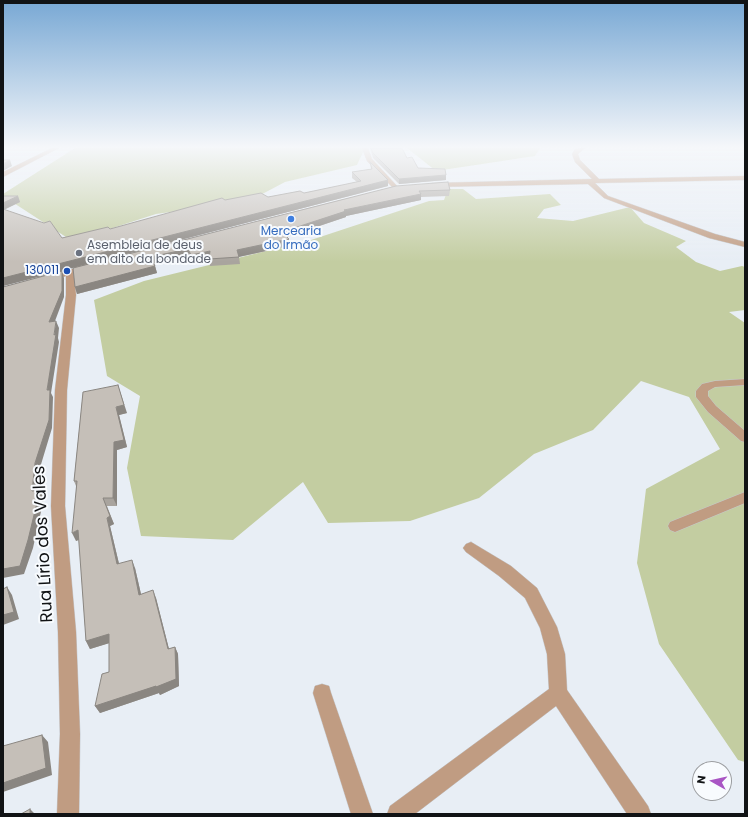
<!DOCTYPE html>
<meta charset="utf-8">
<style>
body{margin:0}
#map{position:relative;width:748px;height:817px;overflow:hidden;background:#e8eef5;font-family:Poppins,sans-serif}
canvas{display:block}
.frame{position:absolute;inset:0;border:4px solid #111315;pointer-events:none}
.north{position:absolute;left:692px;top:761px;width:40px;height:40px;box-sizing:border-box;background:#f8fbfe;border:1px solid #9c9ea1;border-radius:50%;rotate:278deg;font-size:11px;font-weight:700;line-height:16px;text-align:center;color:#111315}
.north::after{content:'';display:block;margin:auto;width:14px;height:18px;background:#a955c4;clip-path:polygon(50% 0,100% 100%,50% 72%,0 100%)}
</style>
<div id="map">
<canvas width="748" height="817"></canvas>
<div class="frame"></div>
<div class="north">N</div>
</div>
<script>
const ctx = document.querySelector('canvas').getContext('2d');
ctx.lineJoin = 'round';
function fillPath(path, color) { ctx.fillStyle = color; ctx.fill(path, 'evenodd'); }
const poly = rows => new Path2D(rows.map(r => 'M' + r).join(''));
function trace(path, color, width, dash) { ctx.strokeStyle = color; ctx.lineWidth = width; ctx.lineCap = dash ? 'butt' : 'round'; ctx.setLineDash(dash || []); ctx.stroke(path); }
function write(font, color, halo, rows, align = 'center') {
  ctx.font = font + ' Poppins,sans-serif'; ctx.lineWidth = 4; ctx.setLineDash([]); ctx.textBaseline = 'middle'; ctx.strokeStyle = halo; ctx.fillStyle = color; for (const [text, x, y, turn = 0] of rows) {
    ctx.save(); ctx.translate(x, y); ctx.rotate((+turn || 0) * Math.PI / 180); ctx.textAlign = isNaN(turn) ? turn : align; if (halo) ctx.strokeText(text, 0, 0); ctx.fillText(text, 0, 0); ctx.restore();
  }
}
const green = poly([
 [75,148,365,148,357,165,285,182,249,201,156,214,94,234,66,237,3,196,3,194],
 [407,148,540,148,535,156,436,171],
 [448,189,463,189,476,199,550,194,561,205,544,209,537,218,573,221,630,207,644,223,686,241,676,247,696,262,720,271,742,266,745,267,745,310,729,312,745,323,745,762,738,760,659,644,637,563,646,489,720,449,689,397,641,381,593,430,534,454,479,498,410,521,328,523,303,482,233,540,141,536,127,468,140,396,107,376,94,300,144,281,311,240,429,201,444,200]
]);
const minor = poly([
 [52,148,59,148,3,177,3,172,52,148],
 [362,148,368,148,372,159,398,187,398,189,394,189,367,161,362,148],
 [585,148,578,154,580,160,599,179,745,176,745,180,595,183,608,196,715,234,745,242,745,247,709,238,604,198,588,184,432,187,429,185,432,183,592,179,575,162,572,154,575,149,585,148],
 [88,265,92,268,91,270,74,274,76,295,67,390,65,506,76,632,80,734,79,814,57,814,60,734,58,632,51,506,55,390,66,295,66,276,48,281,44,278,45,276,88,265],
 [745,379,745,385,715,387,708,391,708,396,716,406,745,431,745,442,741,441,708,412,696,397,696,391,702,384,715,381,745,379],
 [745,492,745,503,675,532,670,530,668,526,670,522,745,492],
 [471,542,511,566,537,588,557,627,565,654,567,690,648,806,651,814,627,814,556,706,415,814,387,814,390,806,549,689,547,654,540,628,525,598,499,576,466,552,463,548,466,544,471,542],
 [322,684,329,686,331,693,373,814,351,814,313,693,315,686,322,684]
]);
const wall = poly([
 [370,148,402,148,407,158,418,168,446,175,446,180,399,184,373,158],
 [370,162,388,186,3,286,3,196,18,196,20,202,4,210,62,238,110,229,225,200,268,197,304,193,357,182,352,178,352,172,371,169],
 [396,186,450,190,449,196,421,197,421,200,346,216,346,217,287,237,289,239,289,246,239,257,240,264,210,266,209,258,192,262,190,255,154,263,155,266,157,273,77,294,75,287,73,268],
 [83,392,127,413,119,415,127,447,117,450,117,506,107,506,114,524,110,526,119,564,135,568,141,594,156,598,169,649,175,647,178,654,179,686,160,695,159,693,100,713,95,706,109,672,109,643,90,649,86,641,79,540,76,541,76,486,74,481]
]);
const shadedWall = poly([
 [10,160,12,166,3,171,3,164],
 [446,175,446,180,399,184,399,179],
 [388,180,388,186,3,286,3,278],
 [421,194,421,200,346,216,346,217,283,238,282,232,344,210],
 [18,196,20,202,3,210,3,203],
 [289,239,289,246,238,257,237,250],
 [188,249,190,255,152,264,150,257],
 [210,251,212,257,192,262,191,255],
 [155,266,157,273,77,294,75,287],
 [62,271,64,278,64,297,52,329,49,322],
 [56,321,59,328,58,338,59,342,51,393,53,397,52,428,39,471,36,499,32,491,35,463,47,390],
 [118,385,127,413,119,415,127,447,117,450,117,506,113,498,114,442],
 [40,490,44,498,33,548,24,574,3,578,3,569],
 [103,498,114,524,110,526,121,572,117,564],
 [78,530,82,538,76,541,72,533],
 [132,560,135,568,143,603,139,595],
 [7,587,12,595,19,619,3,625,3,615],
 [153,590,156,598,171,657,168,649],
 [109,634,113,642,90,649,86,641],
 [175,647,178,654,179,686,160,695,159,693,100,713,95,706],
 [42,735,48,742,52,775,3,792,3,783],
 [30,809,35,814,30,814]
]);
const building = poly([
 [371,148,402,148,407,158,412,157,418,168,445,169,446,175,399,179,373,153,371,148],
 [3,160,10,160,3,164,3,160],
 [370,162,388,180,3,278,3,209,44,223,50,221,62,238,108,227,110,229,222,198,225,200,261,193,268,197,300,191,304,193,361,181,352,172,372,169,370,162],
 [448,182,450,190,419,191,421,194,344,210,346,211,282,232,289,239,237,250,239,257,209,259,210,251,191,255,188,249,150,257,155,266,75,287,73,268,396,186,448,182],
 [3,196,18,196,3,203,3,196],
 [62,271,62,291,49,322,56,321,54,335,56,334,47,390,50,390,49,420,35,463,32,491,40,490,28,540,20,566,3,569,3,287,62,271],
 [118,385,124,405,116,407,124,440,114,442,113,498,103,498,110,516,107,518,117,564,132,560,139,595,153,590,168,649,175,647,176,679,156,687,156,686,95,706,102,674,109,672,109,634,86,641,78,530,72,533,77,481,74,481,83,392,118,385],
 [7,587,14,612,3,615,3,589,7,587],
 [42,735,46,768,3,783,3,746,42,735],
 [30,809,30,814,21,814,30,809]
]);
const markers = [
 [291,219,4,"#3f7fe0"],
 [79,253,4,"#6b7280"],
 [67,271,4,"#1a4fb4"]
];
const farShopnames = [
 ["Mercearia",291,232],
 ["do Irmão",291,246]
];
const farWorshipnames = [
 ["Asembleia de deus",87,246],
 ["em alto da bondade",87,260]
];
const farTransitnames = [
 ["130011",59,271]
];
const nearStreetnames = [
 ["Rua Lírio dos Vales",44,544,-93]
];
fillPath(green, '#c3cda1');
trace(minor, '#c6cbd1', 1);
fillPath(minor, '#c09c82');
fillPath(wall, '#a9a49e');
fillPath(shadedWall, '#8a8681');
fillPath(building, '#c5bfb8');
trace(building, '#8a8681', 1);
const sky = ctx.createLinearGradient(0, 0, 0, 262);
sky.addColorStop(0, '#78a8d4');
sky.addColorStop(0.56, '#f5f7fa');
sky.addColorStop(1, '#f5f7fa00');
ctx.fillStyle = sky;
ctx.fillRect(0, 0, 748, 262);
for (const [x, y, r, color] of markers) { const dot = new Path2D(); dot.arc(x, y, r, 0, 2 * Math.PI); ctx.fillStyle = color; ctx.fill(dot); trace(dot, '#f8fbfe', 1.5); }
write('12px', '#366cbe', '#f8fbfe', farShopnames);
write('12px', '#5b616d', '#f8fbfe', farWorshipnames, 'left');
write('12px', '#164399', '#f8fbfe', farTransitnames, 'right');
write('17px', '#111315', '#f8fbfe', nearStreetnames);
</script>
